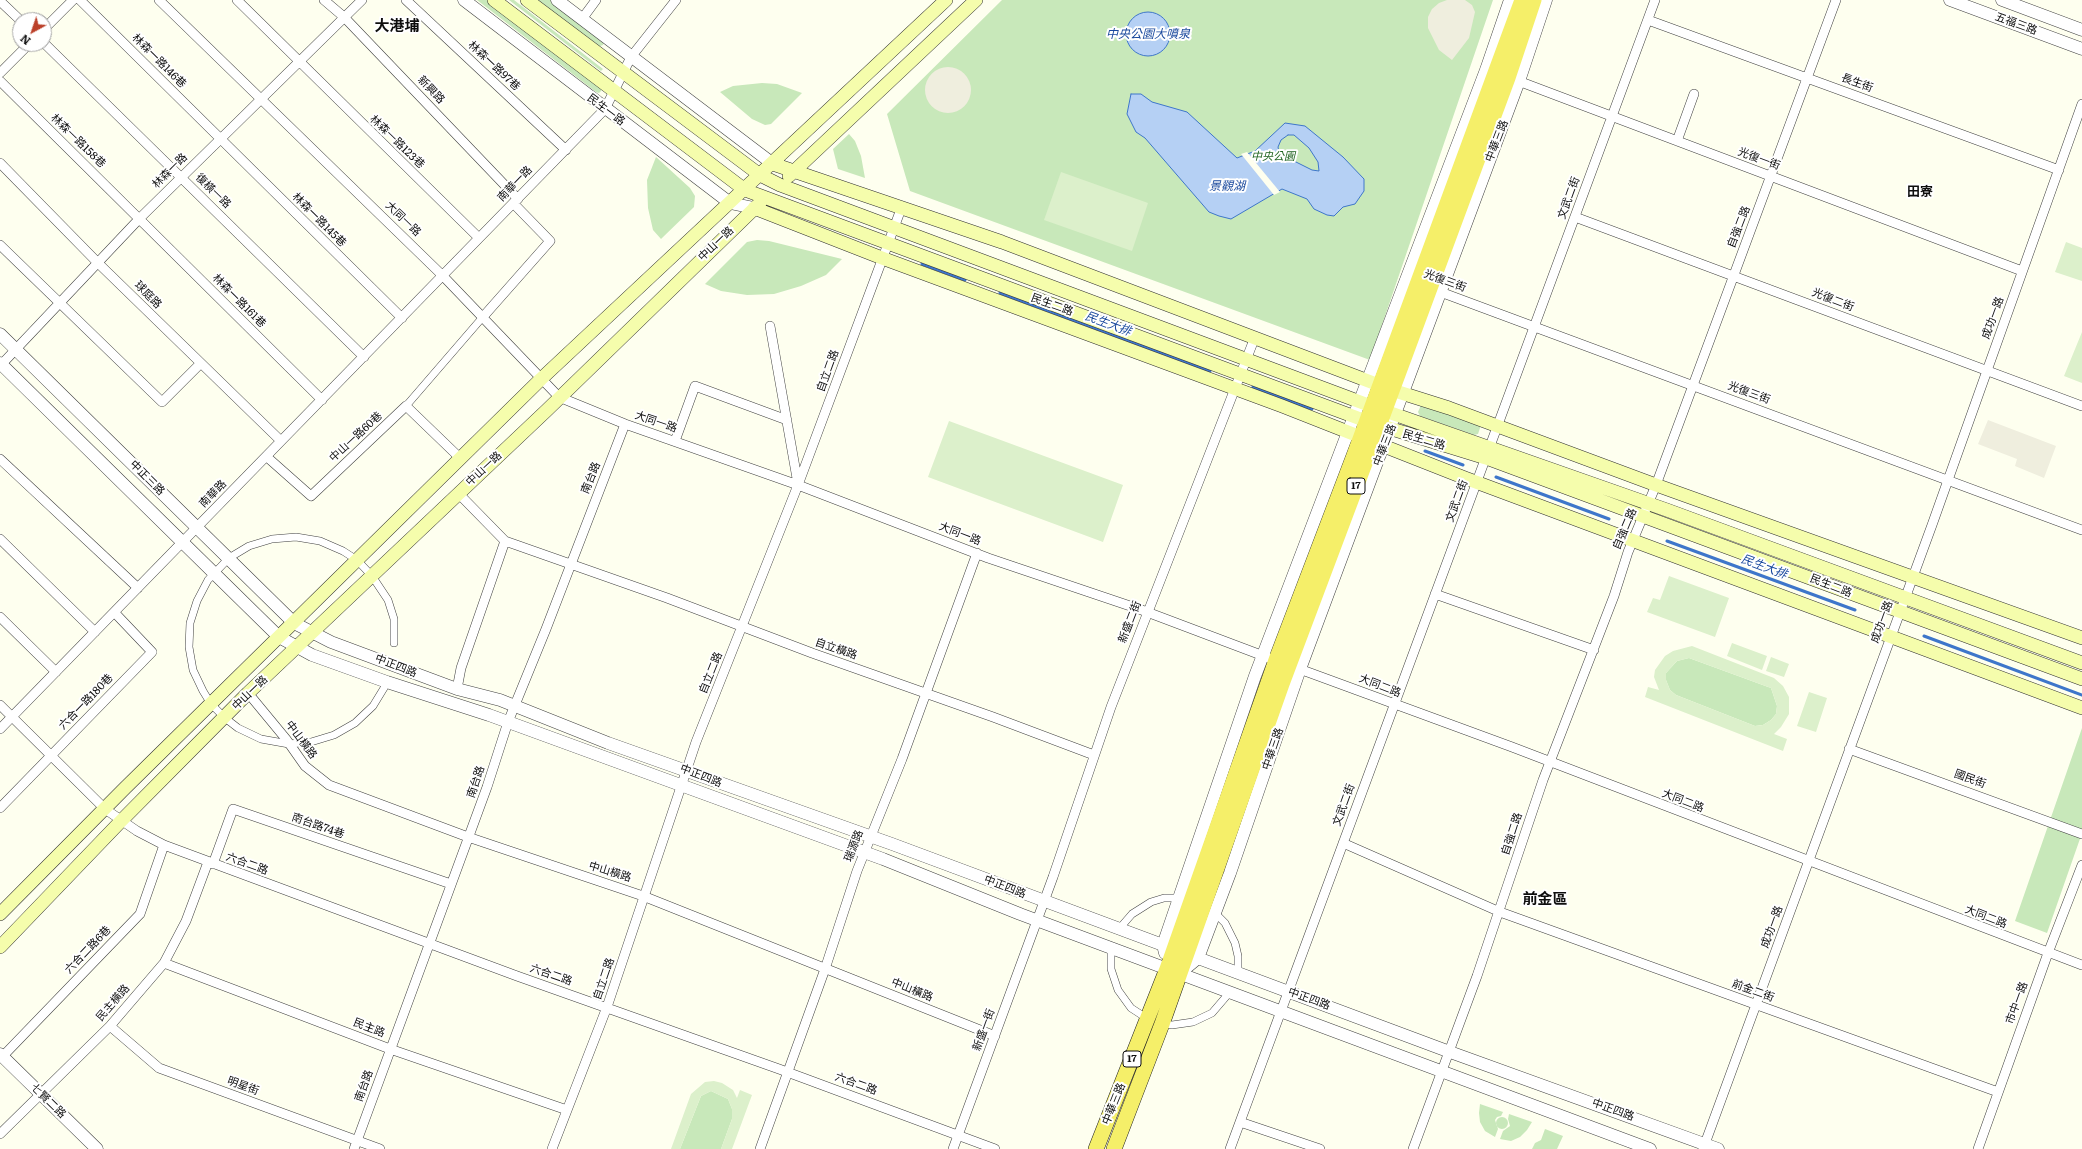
<!DOCTYPE html>
<meta charset="utf-8">
<style>
body{margin:0}
#map{position:relative;width:2082px;height:1149px;overflow:hidden;background:#feffef;font-family:Literata,serif}
canvas{display:block}
.north{position:absolute;left:12px;top:12px;width:40px;height:40px;box-sizing:border-box;background:#fff;border:1px solid #9f9f9f;border-radius:50%;rotate:220deg;font-size:11px;font-weight:700;line-height:16px;text-align:center;color:#0e0e0e}
.north::after{content:'';display:block;margin:auto;width:14px;height:18px;background:#bb4029;clip-path:polygon(50% 0,100% 100%,50% 72%,0 100%)}
</style>
<div id="map">
<canvas width="2082" height="1149"></canvas>
<div class="north">N</div>
</div>
<script>
const ctx = document.querySelector('canvas').getContext('2d');
ctx.lineJoin = 'round';
function fillPath(path, color) { ctx.fillStyle = color; ctx.fill(path, 'evenodd'); }
const poly = rows => new Path2D(rows.map(r => 'M' + r).join(''));
function trace(path, color, width, dash) { ctx.strokeStyle = color; ctx.lineWidth = width; ctx.lineCap = dash ? 'butt' : 'round'; ctx.setLineDash(dash || []); ctx.stroke(path); }
function write(font, color, halo, rows, align = 'center') {
  ctx.font = font + ' Literata,"Noto Sans TC",serif'; ctx.lineWidth = 4; ctx.setLineDash([]); ctx.textBaseline = 'middle'; ctx.strokeStyle = halo; ctx.fillStyle = color; for (const [text, x, y, turn = 0] of rows) {
    ctx.save(); ctx.translate(x, y); ctx.rotate((+turn || 0) * Math.PI / 180); ctx.textAlign = isNaN(turn) ? turn : align; if (halo) ctx.strokeText(text, 0, 0); ctx.fillText(text, 0, 0); ctx.restore();
  }
}
const green = poly([
 [477,0,491,0,602,88,601,91,599,93,596,92],
 [509,0,514,0,603,69,601,71],
 [535,0,554,0,604,42,603,45,597,47],
 [1002,0,1493,0,1370,360,910,191,887,114],
 [762,83,777,84,802,93,771,124,765,125,752,119,720,92,733,86],
 [849,134,855,141,861,156,865,178,838,169,833,149],
 [656,157,690,188,695,196,694,207,661,239,653,230,648,208,647,180],
 [757,240,769,241,842,259,826,275,801,286,774,294,747,295,721,291,705,284,747,242],
 [1421,405,1481,425,1478,434,1474,435,1420,416,1418,412],
 [1689,658,1771,688,1777,706,1776,714,1771,720,1763,725,1755,726,1676,695,1670,690,1666,680,1666,673,1677,661],
 [2082,728,2082,833,2047,933,2015,921],
 [711,1091,728,1099,732,1109,732,1119,721,1149,680,1149,701,1096],
 [1480,1104,1503,1112,1501,1116,1497,1117,1495,1120,1498,1129,1495,1137,1485,1131,1480,1122,1479,1113],
 [1509,1114,1532,1122,1527,1130,1520,1137,1511,1141,1500,1139,1503,1131,1510,1126,1508,1119],
 '1496 1123a6 6 0 1 1 12 0a6 6 0 1 1-12 0Z',
 [1545,1129,1563,1136,1557,1149,1532,1149,1535,1143,1541,1140]
]);
const pitch = poly([
 [1061,172,1148,203,1132,251,1044,220],
 [2066,242,2082,248,2082,281,2055,272],
 [2082,332,2082,383,2064,376],
 [949,421,1123,485,1103,542,928,477],
 [1669,576,1729,598,1715,637,1647,612,1653,598,1660,600],
 [1732,643,1767,656,1762,670,1727,656],
 [1692,646,1774,678,1783,686,1789,697,1789,714,1781,727,1774,734,1787,739,1783,751,1645,697,1648,687,1659,690,1654,677,1655,670,1665,656,1673,651],
 [1689,658,1771,688,1777,706,1776,714,1771,720,1763,725,1755,726,1676,695,1670,690,1666,680,1666,673,1677,661],
 [1771,657,1789,664,1784,677,1766,671],
 [1809,692,1827,698,1816,732,1797,726],
 [714,1081,722,1083,733,1090,737,1098,740,1090,752,1095,732,1149,721,1149,732,1119,732,1109,728,1099,711,1091,701,1096,680,1149,671,1149,691,1094,705,1082]
]);
const plaza = poly([
 [1447,0,1465,0,1472,5,1475,12,1469,38,1452,60,1439,50,1428,28,1428,17,1432,9,1439,3],
 '925 90a23 23 0 1 1 46 0a23 23 0 1 1-46 0Z',
 [1988,420,2056,446,2044,478,2015,466,2017,459,1978,444]
]);
const water = poly([
 '1126 34a22 22 0 1 1 44 0a22 22 0 1 1-44 0Z',
 [1131,94,1141,94,1152,102,1187,112,1237,158,1255,151,1285,123,1305,126,1343,157,1364,179,1364,191,1355,204,1343,207,1334,216,1327,215,1314,209,1307,199,1282,189,1231,219,1219,216,1209,212,1145,138,1136,132,1127,114,1131,94],
 [1288,135,1294,135,1309,148,1318,162,1319,171,1312,170,1294,161,1288,161,1279,152,1278,147,1281,140,1288,135]
]);
const pier = poly([
 [1247,152,1280,192,1274,195,1241,154]
]);
const stream = poly([
 [922,264,965,280],
 [1000,293,1210,371],
 [1253,387,1312,409],
 [1425,451,1463,465],
 [1496,477,1609,519],
 [1667,541,1855,610],
 [1924,636,2082,695]
]);
const pedestrian = poly([
 [406,406,482,318],
 [384,688,373,706,355,723,334,735,311,742,289,744,261,739,238,728,225,718,211,704,203,691,193,670,189,647,190,623,197,601,208,580,229,558,249,546,272,539,296,537,320,541,343,551,357,560,372,576,388,600,394,619,394,643],
 [1215,913,1225,923,1235,943,1238,956,1238,973],
 [1119,929,1132,914,1151,902,1164,898,1181,898],
 [1111,947,1111,969,1118,990,1131,1008,1148,1019],
 [1162,1024,1172,1025,1193,1022,1212,1013,1230,992]
]);
const minor = poly([
 [80,0,402,318],
 [159,0,443,276,559,397,625,424,798,485,988,558,1139,609,1269,658],
 [237,0,479,238],
 [324,0,344,17,518,199],
 [406,0,566,150],
 [0,1,20,20],
 [582,19,596,0],
 [1648,20,2059,170],
 [44,29,73,0],
 [44,43,364,357],
 [0,73,29,44],
 [1513,79,2022,271],
 [0,81,322,400],
 [1677,141,1694,94],
 [0,163,98,263,281,441],
 [1575,217,2082,406],
 [0,245,162,402,200,364],
 [1435,290,2082,530],
 [482,318,550,241,513,203],
 [770,326,798,484],
 [0,366,140,218,362,0],
 [675,441,695,386,787,420],
 [267,457,311,496,406,406,461,459],
 [0,459,138,588],
 [458,493,505,541,667,598,812,653,993,717,1094,755],
 [0,539,95,632],
 [1435,594,1594,650],
 [0,617,56,672],
 [1294,667,1512,747,2082,965],
 [457,689,461,668,505,541],
 [248,693,286,739,305,766,329,785,468,837,643,896,995,1036],
 [0,705,105,809,137,831,164,845,517,976,779,1069,995,1149],
 [0,729,605,109,631,57,676,0],
 [1849,749,2082,834],
 [0,808,152,652,114,612],
 [1343,843,1500,912,1998,1092],
 [213,864,233,809,451,884],
 [164,963,390,1049,567,1110],
 [110,1026,159,1068,380,1149],
 [3,1056,140,914,164,845],
 [1240,1122,1320,1149],
 [0,1134,110,1026,164,963,186,921,208,862],
 [354,1149,487,787,508,722,546,629,625,424],
 [552,1149,607,1007,696,742,798,485,901,209],
 [760,1149,825,969,857,871,902,759,977,553],
 [953,1149,1053,877,1111,707,1255,337],
 [1230,1149,1655,0],
 [1413,1149,1477,976,1543,780,1614,596,1628,552,1656,485,1836,0],
 [1703,1149,1932,525,2082,104],
 [1978,1149,2048,953,2082,865]
]);
const tertiary = poly([
 [464,0,730,203,754,208],
 [557,0,773,164],
 [1950,0,2082,49],
 [2002,0,2082,30],
 [0,334,294,623,331,642,457,689,500,700,608,743,892,844,1450,1052,1718,1149],
 [0,363,279,637,312,655,387,682,489,715,883,859,1020,914,1650,1149],
 [1165,953,1163,945,1255,676,1486,70,1510,0],
 [1180,973,1198,958,1230,873,1300,669,1519,81,1546,0],
 [0,1054,97,1149]
]);
const secondary = poly([
 [494,0,745,190,1366,421,1486,458,2082,679],
 [527,0,760,175,780,185,1371,406,1667,510,2082,663],
 [773,164,1002,242,1392,390,1449,408,1656,485,2082,638],
 [789,176,976,0],
 [754,208,882,258,1282,406,1465,478,2082,708],
 [0,914,125,788,541,379,946,0],
 [0,947,121,821,248,693,547,410,760,203]
]);
const primary = poly([
 [1096,1149,1167,969,1276,660,1353,458,1522,0],
 [1114,1149,1162,1024,1282,684,1373,442,1508,78,1534,0]
]);
const shields = [
 [1356,486,18],
 [1132,1059,18]
];
const shieldNames = [
 ["17",1356,486],
 ["17",1132,1059]
];
const streetNames = [
 ["五福三路",2016,24,20],
 ["林森一路146巷",159,61,45],
 ["林森一路97巷",494,66,43],
 ["長生街",1857,83,20],
 ["新興路",431,90,46],
 ["民生一路",606,110,37],
 ["林森一路158巷",78,141,44],
 ["中華三路",1497,141,-69],
 ["林森一路123巷",397,142,44],
 ["光復一街",1759,159,20],
 ["林森一路",170,171,-45],
 ["南華一路",515,184,-46],
 ["復橫一路",213,191,44],
 ["文武二街",1569,198,-70],
 ["大同一路",403,219,44],
 ["林森一路145巷",319,220,45],
 ["自強二路",1739,227,-69],
 ["中山一路",716,244,-44],
 ["光復三街",1445,281,20],
 ["球庭路",148,295,45],
 ["光復二街",1833,300,21],
 ["林森一路161巷",239,301,45],
 ["民生二路",1052,305,20],
 ["成功一路",1993,318,-70],
 ["自立二路",828,371,-70],
 ["光復三街",1749,393,20],
 ["大同一路",656,422,19],
 ["中山一路60巷",356,437,-43],
 ["民生二路",1424,440,17],
 ["中華三路",1385,445,-69],
 ["中山一路",484,469,-43],
 ["中正三路",147,478,45],
 ["南台路",591,478,-68],
 ["南華路",213,494,-46],
 ["文武二街",1457,501,-70],
 ["自強二路",1625,529,-67],
 ["大同一路",960,534,21],
 ["民生二路",1831,586,21],
 ["新盛二街",1130,622,-69],
 ["成功一路",1882,622,-70],
 ["自立橫路",836,649,19],
 ["中正四路",396,666,21],
 ["自立二路",711,673,-68],
 ["大同二路",1380,686,21],
 ["中山一路",250,693,-44],
 ["六合一路180巷",86,702,-46],
 ["中山橫路",301,740,53],
 ["中華三路",1273,749,-71],
 ["中正四路",701,776,21],
 ["國民街",1970,779,20],
 ["南台路",476,782,-71],
 ["大同二路",1683,801,21],
 ["文武二街",1344,805,-70],
 ["南台路74巷",318,826,19],
 ["自強二路",1512,834,-72],
 ["瑞源路",854,846,-69],
 ["六合二路",247,864,20],
 ["中山橫路",610,872,17],
 ["中正四路",1005,887,21],
 ["大同二路",1986,917,21],
 ["成功一路",1772,927,-70],
 ["六合二路6巷",88,950,-46],
 ["六合二路",551,975,19],
 ["自立二路",604,979,-71],
 ["中山橫路",912,990,22],
 ["前金二街",1753,991,20],
 ["中正四路",1309,999,20],
 ["民主橫路",113,1003,-49],
 ["市中一路",2017,1003,-70],
 ["民主路",369,1028,21],
 ["新盛一街",984,1030,-70],
 ["六合二路",856,1084,20],
 ["明星街",243,1086,20],
 ["南台路",364,1086,-70],
 ["七賢二路",48,1101,44],
 ["中華三路",1114,1104,-68],
 ["中正四路",1613,1110,20]
];
const parkNames = [
 ["中央公園",1273,157]
];
const waterNames = [
 ["中央公園大噴泉",1148,34],
 ["景觀湖",1227,186],
 ["民生大排",1108,324,20],
 ["民生大排",1764,567,20]
];
const quarterNames = [
 ["田寮",1920,192]
];
const districtNames = [
 ["大港埔",397,27],
 ["前金區",1545,900]
];
fillPath(green, '#c8e8ba');
fillPath(pitch, '#dcf0cb');
fillPath(plaza, '#efeede');
fillPath(water, '#b5d0f4');
trace(water, '#3e76ca', 1);
fillPath(pier, '#feffef');
trace(stream, '#3e76ca', 3);
trace(pedestrian, '#414141', 8);
trace(minor, '#414141', 10);
trace(tertiary, '#414141', 13);
trace(secondary, '#303030', 14);
trace(primary, '#1f1f1f', 16);
trace(pedestrian, '#fff', 7);
trace(minor, '#fff', 9);
trace(tertiary, '#fff', 12);
trace(secondary, '#f5fdac', 13);
trace(primary, '#f5ef69', 15);
for (const [x, y, w] of shields) { const box = new Path2D(); box.roundRect(x - w / 2, y - 8, w, 16, 3); ctx.fillStyle = '#fff'; ctx.fill(box); trace(box, '#0e0e0e', 1); }
write('bold 10px', '#0e0e0e', null, shieldNames);
write('11px', '#0e0e0e', '#fff', streetNames);
write('italic 11px', '#206420', '#fff', parkNames);
write('italic 12px', '#1a499d', '#fff', waterNames);
write('bold 13px', '#0e0e0e', '#fff', quarterNames);
write('bold 15px', '#0e0e0e', '#fff', districtNames);
</script>
